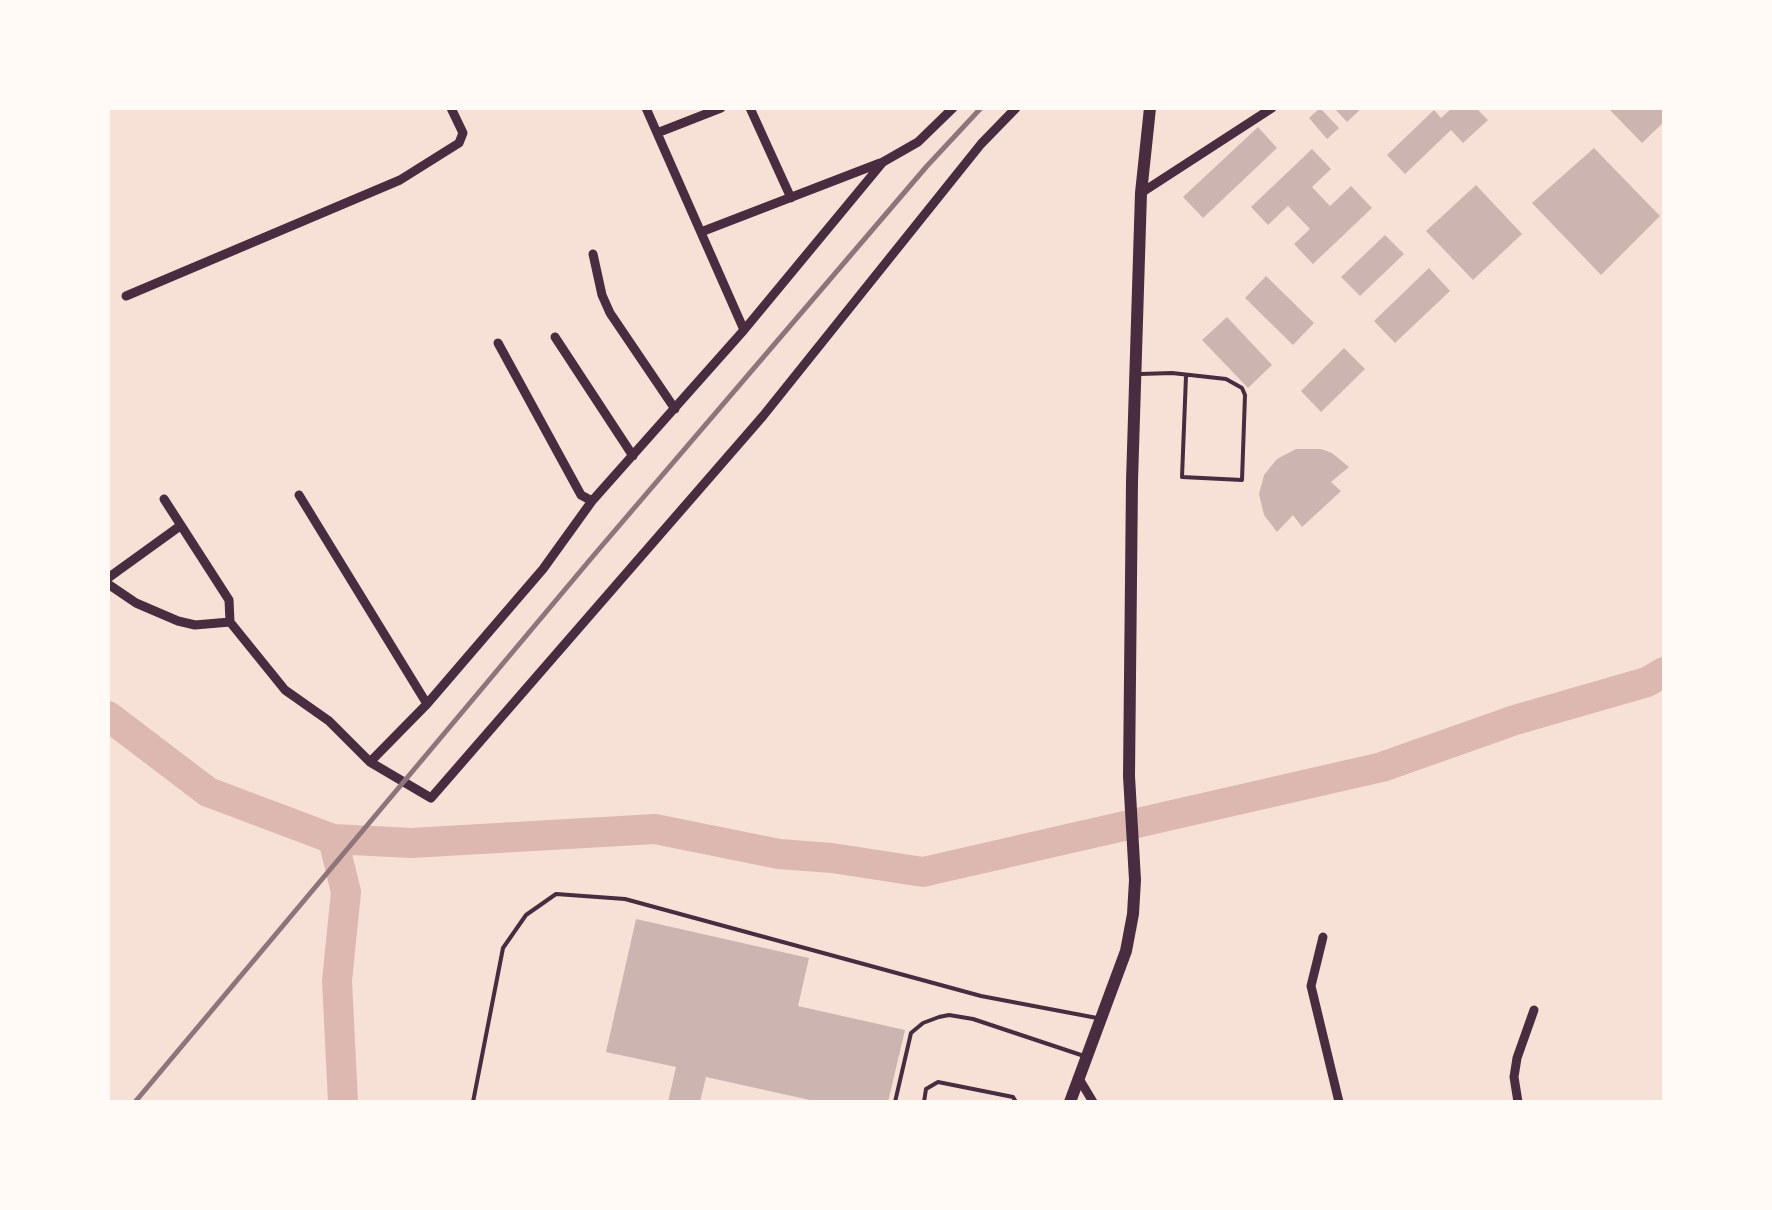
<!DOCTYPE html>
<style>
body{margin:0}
#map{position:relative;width:1772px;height:1210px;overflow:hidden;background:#f7e1d7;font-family:Roboto,sans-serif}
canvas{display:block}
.frame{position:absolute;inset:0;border:110px solid #fffaf5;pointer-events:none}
</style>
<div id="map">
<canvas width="1772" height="1210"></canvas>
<div class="frame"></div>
</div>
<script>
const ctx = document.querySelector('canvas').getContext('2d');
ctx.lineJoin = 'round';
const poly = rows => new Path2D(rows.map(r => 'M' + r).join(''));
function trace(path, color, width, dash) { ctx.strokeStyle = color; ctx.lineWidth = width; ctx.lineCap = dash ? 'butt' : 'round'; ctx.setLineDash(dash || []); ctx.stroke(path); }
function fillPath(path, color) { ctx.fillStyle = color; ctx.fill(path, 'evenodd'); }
const river = poly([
 [108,716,208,792,333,839,411,843,655,829,779,854,832,858,923,872,1382,767,1515,720,1647,682,1664,672],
 [333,839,346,892,337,981,343,1102]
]);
const building = poly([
 [1320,108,1339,128,1327,139,1309,118],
 [1334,108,1362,108,1347,122],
 [1452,108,1476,108,1488,120,1463,143,1451,130,1405,174,1387,155,1434,110,1441,118],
 [1608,108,1664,108,1664,122,1642,143],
 [1258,127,1277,148,1203,218,1183,197],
 [1594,148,1660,216,1601,275,1532,203],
 [1312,149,1331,169,1312,187,1330,206,1351,186,1372,208,1313,264,1294,244,1310,229,1288,206,1268,225,1251,207],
 [1476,185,1522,234,1473,280,1426,231],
 [1385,235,1404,254,1360,296,1341,277],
 [1429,268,1450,291,1395,343,1374,321],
 [1266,276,1314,323,1293,345,1245,298],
 [1227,317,1272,365,1248,388,1202,340],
 [1344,348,1365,369,1321,412,1301,391],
 [1296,449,1321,449,1332,453,1349,467,1331,482,1341,491,1302,527,1293,515,1277,532,1264,515,1259,494,1264,475,1277,459],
 [636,919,809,958,798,1006,905,1030,888,1102,819,1102,706,1077,700,1102,668,1102,676,1067,606,1052]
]);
const service = poly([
 [1140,374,1172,373,1226,379,1242,388,1245,395,1242,480,1182,477,1186,376],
 [473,1102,503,948,526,915,556,894,625,899,981,996,1097,1018],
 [895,1102,911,1033,923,1023,939,1017,949,1015,973,1019,1084,1056],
 [924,1102,926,1089,938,1082,1013,1097,1016,1102]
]);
const minor = poly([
 [646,108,744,330],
 [750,108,791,198],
 [657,133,721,108],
 [1141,193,1272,108],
 [701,232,880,163],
 [593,254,602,295,610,313,675,409],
 [126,296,400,180,459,143,463,133,451,108],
 [555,337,633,456],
 [498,343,581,495,592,501],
 [299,495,427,704],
 [164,499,229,600,230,622,285,690,329,721,370,762,431,798,763,416,981,144,1016,108],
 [108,578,180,526],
 [108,584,136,603,178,621,195,625,230,622],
 [370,762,427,704,543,569,592,501,744,330,883,162,918,142,953,108],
 [1323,937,1311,986,1339,1102],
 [1078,1077,1093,1102],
 [1518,1102,1514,1077,1517,1058,1534,1010]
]);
const secondary = poly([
 [1070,1102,1126,951,1133,914,1135,880,1129,776,1132,481,1141,193,1150,108]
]);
const rail = poly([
 [135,1102,594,555,927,166,981,108]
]);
trace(river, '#dcb8b0', 30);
fillPath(building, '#ccb4b1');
trace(service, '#4a2c40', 4);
trace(minor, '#4a2c40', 9);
trace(secondary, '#4a2c40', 12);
trace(rail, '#8f747c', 5);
</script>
